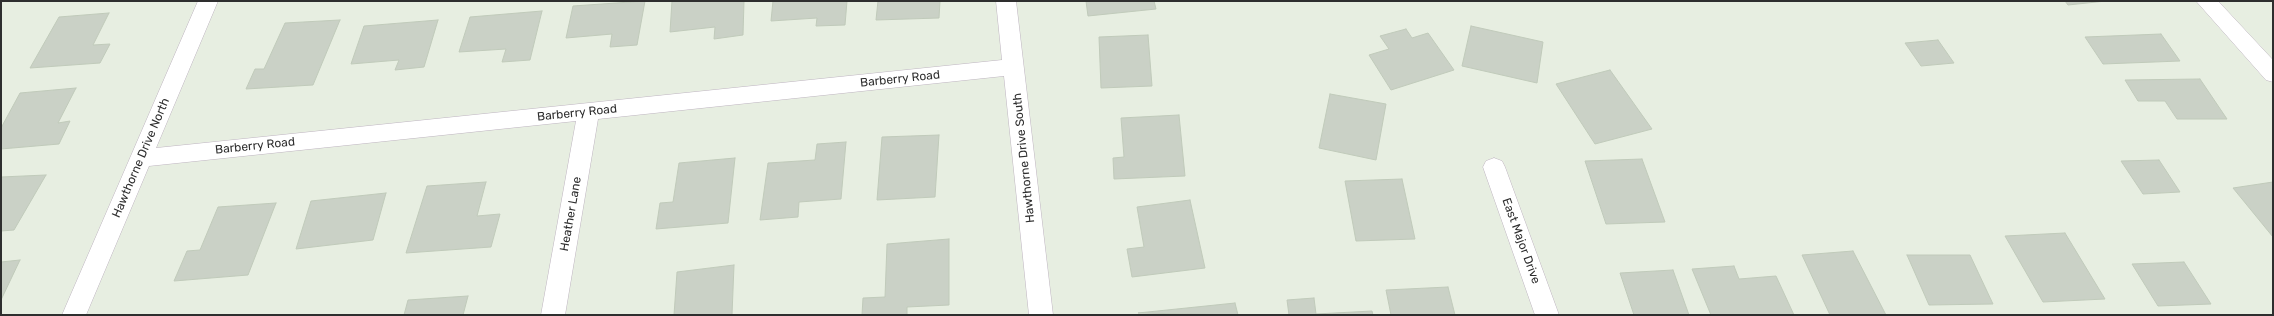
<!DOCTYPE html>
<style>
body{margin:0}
#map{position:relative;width:2274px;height:316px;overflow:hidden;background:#e7eee1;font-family:Rubik,sans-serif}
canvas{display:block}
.frame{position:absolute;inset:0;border:2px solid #2e2e2e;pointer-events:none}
</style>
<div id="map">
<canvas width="2274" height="316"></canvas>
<div class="frame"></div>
</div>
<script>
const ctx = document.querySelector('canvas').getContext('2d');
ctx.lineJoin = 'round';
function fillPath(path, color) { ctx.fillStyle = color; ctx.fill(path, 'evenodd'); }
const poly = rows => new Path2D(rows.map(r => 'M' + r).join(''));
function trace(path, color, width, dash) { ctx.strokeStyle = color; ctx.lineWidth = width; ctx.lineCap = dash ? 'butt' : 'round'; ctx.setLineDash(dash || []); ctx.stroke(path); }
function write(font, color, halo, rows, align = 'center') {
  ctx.font = font + ' Rubik,sans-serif'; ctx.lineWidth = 3; ctx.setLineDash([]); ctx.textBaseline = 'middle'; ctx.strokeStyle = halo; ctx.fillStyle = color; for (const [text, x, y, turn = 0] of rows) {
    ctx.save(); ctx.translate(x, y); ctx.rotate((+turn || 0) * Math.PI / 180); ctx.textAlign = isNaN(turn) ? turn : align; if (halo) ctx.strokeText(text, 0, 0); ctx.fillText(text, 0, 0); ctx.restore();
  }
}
const building = poly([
 [645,1,637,45,610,47,612,34,566,38,573,6,645,1],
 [672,1,744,1,743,35,714,39,715,27,670,32,672,1],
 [773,1,847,1,845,25,816,26,817,18,771,21,773,1],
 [878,1,940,1,939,18,876,20,878,1],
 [1086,1,1154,1,1156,9,1088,16,1086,1],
 [2065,1,2106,1,2068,5,2065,1],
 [542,11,530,60,502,62,506,49,459,52,470,17,542,11],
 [109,13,93,45,110,44,100,63,30,68,59,17,109,13],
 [340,20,313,85,246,89,255,69,264,69,285,23,340,20],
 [438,20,424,67,395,70,399,60,351,64,364,26,438,20],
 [1471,26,1543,42,1537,83,1462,66,1471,26],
 [1406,29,1412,38,1428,33,1454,70,1391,90,1369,55,1389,49,1380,36,1406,29],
 [2161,34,2180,61,2103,64,2085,37,2161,34],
 [1148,35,1152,86,1101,88,1099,37,1148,35],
 [1938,40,1954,63,1921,66,1905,43,1938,40],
 [1610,70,1652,129,1595,144,1556,84,1610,70],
 [2200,79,2227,119,2177,119,2165,101,2138,101,2125,80,2200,79],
 [76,88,58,123,70,121,59,144,1,149,1,128,20,93,76,88],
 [1330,94,1386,104,1376,160,1319,148,1330,94],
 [1179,115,1185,176,1114,179,1113,158,1124,157,1121,118,1179,115],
 [939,135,935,197,877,200,882,137,939,135],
 [846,142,841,199,799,202,798,217,760,220,768,163,815,160,817,144,846,142],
 [735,158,728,223,656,229,660,203,673,202,679,163,735,158],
 [1642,159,1665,222,1606,224,1585,161,1642,159],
 [2159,160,2180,192,2143,194,2121,161,2159,160],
 [46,175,14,230,1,231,1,177,46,175],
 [1402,179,1415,239,1356,241,1345,181,1402,179],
 [486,182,477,216,500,214,491,247,406,253,427,186,486,182],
 [2273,182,2273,237,2233,188,2273,182],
 [386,193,373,240,296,249,311,201,386,193],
 [1190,200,1205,268,1132,277,1127,249,1144,247,1137,207,1190,200],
 [276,203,248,275,174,281,187,251,200,250,218,207,276,203],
 [2065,233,2105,299,2043,302,2005,236,2065,233],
 [949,239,949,305,907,307,907,315,862,315,863,298,885,297,887,244,949,239],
 [1853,251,1886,315,1830,315,1802,255,1853,251],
 [1907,255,1970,255,1993,304,1929,305,1907,255],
 [20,260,1,300,1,262,20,260],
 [2184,262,2211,304,2158,306,2132,264,2184,262],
 [734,265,732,315,674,315,677,272,734,265],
 [1734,266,1739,279,1776,276,1794,315,1711,315,1692,269,1734,266],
 [1673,270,1689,315,1634,315,1620,273,1673,270],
 [1448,287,1455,315,1391,315,1386,290,1448,287],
 [468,296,463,315,404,315,408,300,468,296],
 [1314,298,1316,314,1372,311,1373,315,1289,315,1287,300,1314,298],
 [1235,303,1238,315,1138,313,1235,303]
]);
const street = poly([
 [198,1,218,1,156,148,1002,60,996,1,1016,1,1053,315,1029,315,1004,76,598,119,565,315,541,315,576,121,149,166,86,315,62,315,198,1],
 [2196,1,2218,1,2273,60,2273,82,2266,80,2196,1],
 [1494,158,1502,161,1505,167,1559,315,1535,315,1483,167,1486,161,1494,158]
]);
const streetNames = [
 ["Barberry Road",900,79,-6],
 ["Barberry Road",577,113,-6],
 ["Barberry Road",255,146,-6],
 ["Hawthorne Drive North",141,158,-67],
 ["Hawthorne Drive South",1024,158,-96],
 ["Heather Lane",571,214,-80],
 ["East Major Drive",1521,241,70]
];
fillPath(building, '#cad1c6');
trace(building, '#c0caba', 1);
trace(street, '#beb4c0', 1);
fillPath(street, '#fff');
write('12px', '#2e2e2e', '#fff', streetNames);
</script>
